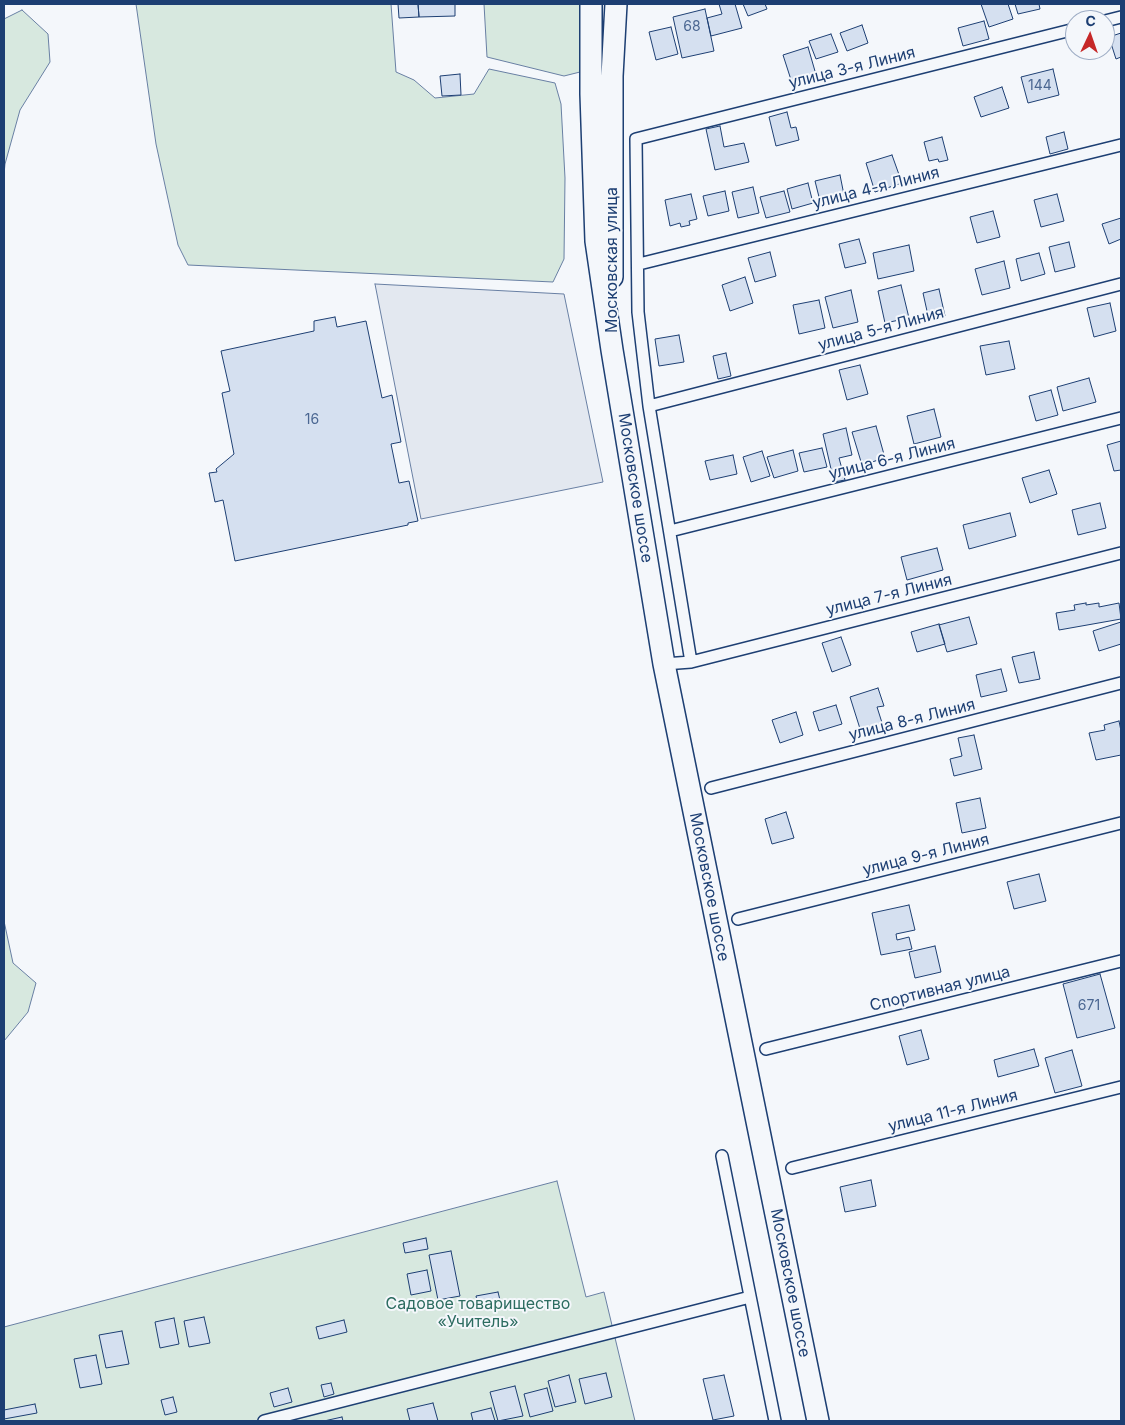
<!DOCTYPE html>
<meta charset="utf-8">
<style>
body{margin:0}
#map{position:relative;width:1125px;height:1425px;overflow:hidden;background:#f4f7fb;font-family:Inter,sans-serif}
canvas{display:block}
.frame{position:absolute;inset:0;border:5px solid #1d3f73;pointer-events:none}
.north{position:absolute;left:1065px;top:10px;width:50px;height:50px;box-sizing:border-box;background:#f4f7fb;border:1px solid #9eadc5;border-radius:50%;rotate:3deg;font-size:14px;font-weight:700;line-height:20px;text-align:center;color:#1d3f73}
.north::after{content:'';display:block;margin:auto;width:18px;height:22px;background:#c62828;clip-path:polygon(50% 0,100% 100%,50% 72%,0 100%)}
</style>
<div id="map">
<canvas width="1125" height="1425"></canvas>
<div class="frame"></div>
<div class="north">С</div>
</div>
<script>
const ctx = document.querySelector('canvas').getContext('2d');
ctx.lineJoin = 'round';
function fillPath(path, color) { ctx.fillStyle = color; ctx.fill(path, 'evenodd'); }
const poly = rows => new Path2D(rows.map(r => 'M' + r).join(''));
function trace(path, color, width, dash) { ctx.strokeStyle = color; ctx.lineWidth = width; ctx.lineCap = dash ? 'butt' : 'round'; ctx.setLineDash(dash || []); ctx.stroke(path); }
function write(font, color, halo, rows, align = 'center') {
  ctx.font = font + ' Inter,sans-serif'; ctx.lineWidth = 4; ctx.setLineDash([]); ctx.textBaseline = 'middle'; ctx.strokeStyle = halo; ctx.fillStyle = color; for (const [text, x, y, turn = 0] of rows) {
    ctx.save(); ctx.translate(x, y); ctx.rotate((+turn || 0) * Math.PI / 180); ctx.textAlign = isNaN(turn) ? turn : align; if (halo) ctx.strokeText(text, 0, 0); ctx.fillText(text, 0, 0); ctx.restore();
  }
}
const green = poly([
 [136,4,391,4,396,72,414,80,435,98,474,94,489,69,555,83,561,104,565,178,564,259,553,282,188,265,178,245,156,144,136,4],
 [484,4,582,4,580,72,564,76,487,57,484,4],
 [22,10,48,34,50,62,20,110,5,164,4,174,4,19,22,10],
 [4,921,13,963,36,983,28,1012,4,1041,4,921],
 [557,1181,586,1297,604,1292,635,1421,4,1421,4,1327,557,1181]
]);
const parking = poly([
 [375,284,564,294,603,482,421,519,375,284]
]);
const building = poly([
 [398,4,418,4,419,17,399,18,398,4],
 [418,4,455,4,455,16,419,17,418,4],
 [719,4,735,4,742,28,711,36,707,18,722,14,719,4],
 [743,4,765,4,767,9,748,16,743,4],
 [981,4,1008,4,1013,19,989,27,981,4],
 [1015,4,1039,4,1040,9,1018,14,1015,4],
 [705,9,714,51,682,58,673,17,705,9],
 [984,21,989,39,963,46,958,28,984,21],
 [862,25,868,43,847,51,840,33,862,25],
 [671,27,678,54,656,60,649,32,671,27],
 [1121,33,1121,57,1116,59,1109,37,1121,33],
 [831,34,838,52,816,59,809,41,831,34],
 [808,47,817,78,793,86,783,55,808,47],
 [1053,69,1059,95,1028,103,1021,77,1053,69],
 [460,74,461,95,442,96,440,76,460,74],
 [1002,87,1009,108,981,117,974,97,1002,87],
 [787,112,791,128,796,127,799,140,776,146,769,117,787,112],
 [720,126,724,147,744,143,749,162,715,170,706,129,720,126],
 [1064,132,1068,149,1050,154,1046,137,1064,132],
 [942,137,948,160,939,162,938,159,929,161,924,142,942,137],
 [892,155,902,183,875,192,866,163,892,155],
 [840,175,845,200,821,205,815,181,840,175],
 [808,183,813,203,792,209,787,189,808,183],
 [753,187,759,213,738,218,732,192,753,187],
 [725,191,729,211,708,216,703,196,725,191],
 [784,191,790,212,766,218,760,197,784,191],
 [691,194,697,219,689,221,690,225,681,227,680,223,670,226,665,200,691,194],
 [1057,194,1064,221,1041,227,1034,200,1057,194],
 [993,211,1000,237,977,243,970,217,993,211],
 [1121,218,1121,239,1109,244,1102,224,1121,218],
 [859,239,866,263,845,268,839,244,859,239],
 [1069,242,1075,267,1055,272,1049,247,1069,242],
 [909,245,914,271,878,279,873,253,909,245],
 [770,252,776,276,755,282,748,258,770,252],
 [1039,253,1045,274,1021,281,1016,259,1039,253],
 [1004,261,1010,288,982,295,975,269,1004,261],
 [745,277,753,303,730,311,722,285,745,277],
 [901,285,909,318,885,323,878,291,901,285],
 [939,289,945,316,929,320,923,293,939,289],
 [851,290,858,322,833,328,825,297,851,290],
 [819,300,825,328,799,334,793,305,819,300],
 [1110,303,1116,331,1094,337,1087,308,1110,303],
 [335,317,337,327,366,321,382,398,392,395,401,442,391,444,399,483,409,481,418,521,408,523,408,525,235,561,223,500,215,502,209,473,217,472,216,469,234,454,222,393,230,391,221,351,314,331,314,321,335,317],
 [679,335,684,362,659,366,655,339,679,335],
 [1009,341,1015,369,986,375,980,346,1009,341],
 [726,353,731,376,718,379,713,356,726,353],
 [860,365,868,394,847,400,839,370,860,365],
 [1089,378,1096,402,1063,411,1057,387,1089,378],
 [1051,390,1058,415,1036,421,1029,396,1051,390],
 [934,409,941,437,914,444,907,416,934,409],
 [876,426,885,458,862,465,852,432,876,426],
 [846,428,852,455,839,458,845,480,834,482,823,434,846,428],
 [1121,441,1121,470,1114,471,1107,445,1121,441],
 [822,448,827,467,804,472,799,453,822,448],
 [793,450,798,471,774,478,767,457,793,450],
 [762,451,770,476,751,482,743,457,762,451],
 [733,455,737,474,710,480,705,461,733,455],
 [1049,470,1057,494,1030,503,1022,478,1049,470],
 [1100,503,1106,528,1078,535,1072,510,1100,503],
 [1010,513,1016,536,969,549,963,525,1010,513],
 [937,548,943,570,907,580,901,557,937,548],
 [1086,603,1086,605,1099,603,1099,607,1119,603,1121,619,1059,630,1056,613,1075,610,1074,605,1086,603],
 [969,617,977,644,947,652,939,625,969,617],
 [1121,622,1121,644,1099,651,1093,631,1121,622],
 [939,624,945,644,917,652,911,632,939,624],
 [841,637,851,665,832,672,822,643,841,637],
 [1034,652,1040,679,1019,683,1012,657,1034,652],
 [1001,669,1007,691,981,697,976,675,1001,669],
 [878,688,884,706,877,707,884,729,862,735,850,697,878,688],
 [836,705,842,724,819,731,813,712,836,705],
 [796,712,803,735,780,743,772,720,796,712],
 [1119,721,1121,731,1121,755,1096,760,1089,733,1105,730,1104,725,1119,721],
 [974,735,982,769,954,776,950,759,962,756,958,738,974,735],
 [980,798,986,828,962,833,956,803,980,798],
 [786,812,794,838,772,844,765,819,786,812],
 [1039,874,1046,901,1014,909,1007,882,1039,874],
 [909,905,915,930,896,934,897,940,909,937,912,949,881,955,872,913,909,905],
 [935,946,941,972,915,978,909,952,935,946],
 [1100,974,1115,1028,1077,1038,1063,984,1100,974],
 [921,1030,929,1059,907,1065,899,1036,921,1030],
 [1034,1049,1039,1066,998,1077,994,1060,1034,1049],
 [1072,1050,1082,1086,1055,1093,1045,1058,1072,1050],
 [871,1180,876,1206,845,1212,840,1187,871,1180],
 [426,1238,428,1249,405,1253,403,1243,426,1238],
 [451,1251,460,1296,438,1300,429,1255,451,1251],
 [427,1270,431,1291,411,1295,407,1274,427,1270],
 [498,1292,500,1300,478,1305,476,1296,498,1292],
 [204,1317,210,1343,189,1347,184,1321,204,1317],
 [174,1318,179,1344,160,1348,155,1322,174,1318],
 [344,1320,347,1332,319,1339,316,1327,344,1320],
 [122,1331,129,1364,106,1368,99,1335,122,1331],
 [96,1355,102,1384,80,1388,74,1359,96,1355],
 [606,1373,612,1397,585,1404,579,1379,606,1373],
 [569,1375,576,1402,555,1407,548,1381,569,1375],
 [724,1375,734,1416,713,1420,703,1379,724,1375],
 [331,1383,334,1394,324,1397,321,1385,331,1383],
 [515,1386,523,1416,498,1421,490,1392,515,1386],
 [288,1388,292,1402,274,1407,270,1393,288,1388],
 [547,1388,553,1411,530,1417,524,1394,547,1388],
 [173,1397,177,1412,165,1415,161,1400,173,1397],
 [433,1403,438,1421,410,1421,407,1409,433,1403],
 [35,1404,37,1413,4,1419,4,1410,35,1404],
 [491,1408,495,1421,473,1421,471,1413,491,1408],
 [342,1417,343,1421,324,1421,342,1417]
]);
const street = poly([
 [1105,21,1121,17],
 [639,264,1121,145],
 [649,406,1121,284],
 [670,531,1121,418],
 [691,662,649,406,638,312,636,139,1075,29],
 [664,664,691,662,1121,553],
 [711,788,1121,683],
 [738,919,1121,823],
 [766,1049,1121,961],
 [722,1156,775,1421],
 [792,1168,1121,1087],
 [264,1421,750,1297]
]);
const highway = poly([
 [591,4,591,94,596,241,612,350,664,664,818,1421],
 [612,277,612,76,616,4]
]);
const numberNames = [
 ["68",692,27],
 ["144",1040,86],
 ["16",312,420],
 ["671",1089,1006]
];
const streetNames = [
 ["улица 3-я Линия",852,68,-14],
 ["улица 4-я Линия",876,188,-14],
 ["Московская улица",612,260,-90],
 ["улица 5-я Линия",881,329,-15],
 ["улица 6-я Линия",892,459,-14],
 ["Московское шоссе",635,488,81],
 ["улица 7-я Линия",889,595,-14],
 ["улица 8-я Линия",912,720,-14],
 ["улица 9-я Линия",926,855,-14],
 ["Московское шоссе",709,887,79],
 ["Спортивная улица",940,989,-14],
 ["улица 11-я Линия",953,1111,-14],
 ["Московское шоссе",790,1283,79]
];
const parkNames = [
 ["Садовое товарищество",478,1304],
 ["«Учитель»",478,1322]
];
fillPath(green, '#d7e8df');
trace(green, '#687fa3', 1);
fillPath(parking, '#e3e8f0');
trace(parking, '#687fa3', 1);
fillPath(building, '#d5e0f0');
trace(building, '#1d3f73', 1);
trace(street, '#1d3f73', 14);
trace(highway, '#1d3f73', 24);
trace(street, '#f4f7fb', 11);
trace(highway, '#f4f7fb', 21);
write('14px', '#4b6792', null, numberNames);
write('16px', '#1d3f73', '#f4f7fb', streetNames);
write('16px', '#2c6c60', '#f4f7fb', parkNames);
</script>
